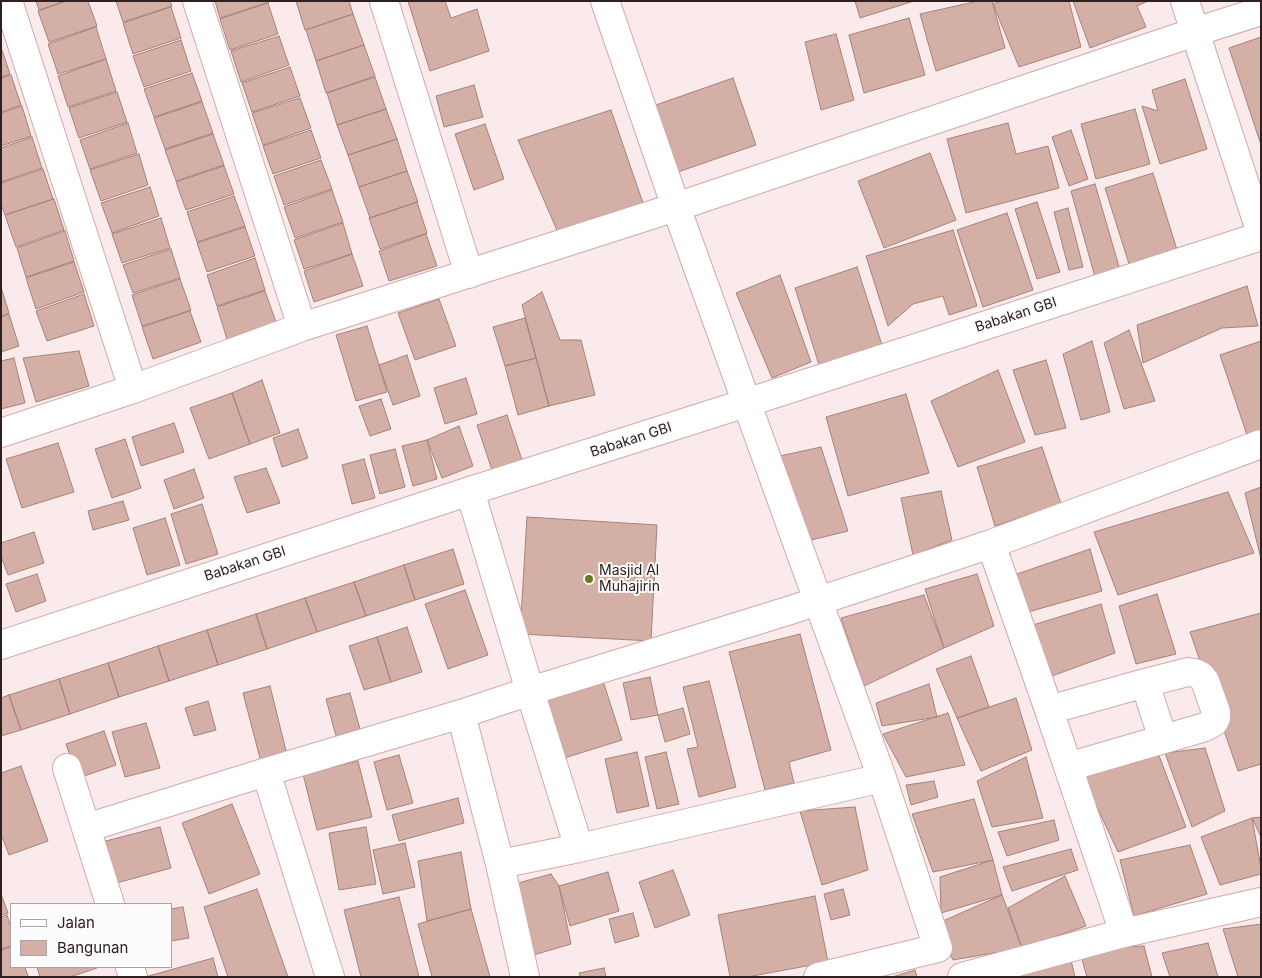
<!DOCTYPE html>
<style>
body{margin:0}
#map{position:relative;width:1262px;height:978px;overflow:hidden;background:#fbeaeb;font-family:Inter,sans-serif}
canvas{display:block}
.frame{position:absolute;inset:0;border:2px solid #2e2021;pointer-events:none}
.legend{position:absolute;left:10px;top:903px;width:162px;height:65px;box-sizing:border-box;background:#fcfcfc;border:1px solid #aaa4a4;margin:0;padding:6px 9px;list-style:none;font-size:15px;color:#2e2021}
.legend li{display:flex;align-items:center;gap:10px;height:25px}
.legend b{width:25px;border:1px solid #aaa4a4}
</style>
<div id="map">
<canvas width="1262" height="978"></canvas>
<div class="frame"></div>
<ul class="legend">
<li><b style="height:6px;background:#fff"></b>Jalan</li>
<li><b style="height:14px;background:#d4afa6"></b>Bangunan</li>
</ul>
</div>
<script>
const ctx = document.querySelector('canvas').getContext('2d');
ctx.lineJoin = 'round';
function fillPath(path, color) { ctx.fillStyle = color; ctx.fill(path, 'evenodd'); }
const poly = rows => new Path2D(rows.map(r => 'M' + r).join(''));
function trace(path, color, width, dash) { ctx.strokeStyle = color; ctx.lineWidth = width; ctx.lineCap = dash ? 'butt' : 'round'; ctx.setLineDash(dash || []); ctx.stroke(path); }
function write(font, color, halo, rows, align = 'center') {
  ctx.font = font + ' Inter,sans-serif'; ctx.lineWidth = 4; ctx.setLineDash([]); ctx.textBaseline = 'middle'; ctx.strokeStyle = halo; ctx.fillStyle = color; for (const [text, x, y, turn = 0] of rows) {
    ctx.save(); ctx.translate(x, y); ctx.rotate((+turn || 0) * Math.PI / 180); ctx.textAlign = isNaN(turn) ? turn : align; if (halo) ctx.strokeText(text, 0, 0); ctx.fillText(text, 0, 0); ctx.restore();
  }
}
const building = poly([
 [36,1,66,1,39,10,36,1],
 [66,1,88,1,97,26,49,42,38,11,66,1],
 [116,1,170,1,172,6,123,22,116,1],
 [215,1,268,1,269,2,220,18,215,1],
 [296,1,349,1,353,14,305,30,296,1],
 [408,1,445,1,451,18,477,9,489,51,430,71,408,1],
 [855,1,914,1,860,18,855,1],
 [978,1,992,1,1005,48,936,71,920,14,978,1],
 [1001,1,1069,1,1081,47,1019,67,993,4,1001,1],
 [1073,1,1148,1,1137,6,1146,27,1090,48,1073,1],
 [268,3,278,34,230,50,220,19,268,3],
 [171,7,181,38,133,54,123,23,171,7],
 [353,14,364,45,316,61,306,30,353,14],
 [909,18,925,75,864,93,849,35,909,18],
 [96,27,106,59,58,74,48,44,96,27],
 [836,34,854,100,821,110,805,42,836,34],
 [279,36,289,65,241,82,231,51,279,36],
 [1261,37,1261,145,1229,48,1261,37],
 [181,40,191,71,144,87,133,56,181,40],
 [364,45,375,76,326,93,316,61,364,45],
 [1,47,10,74,1,77,1,47],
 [106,59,116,91,68,107,58,76,106,59],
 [290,67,300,96,252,112,242,83,290,67],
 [192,73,202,101,154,117,144,89,192,73],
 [11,75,21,105,1,112,1,78,11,75],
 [375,77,386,109,337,125,327,93,375,77],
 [733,78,756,145,675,173,653,106,733,78],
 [1185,79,1207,149,1160,164,1142,106,1158,111,1152,90,1185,79],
 [474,85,483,117,444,127,436,96,474,85],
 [117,92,127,122,79,138,69,108,117,92],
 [300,98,311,128,263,145,252,113,300,98],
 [202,102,213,133,165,149,154,118,202,102],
 [22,106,31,136,1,146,1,113,22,106],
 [386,109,397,139,348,155,337,125,386,109],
 [1135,109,1150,164,1096,179,1081,124,1135,109],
 [611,110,644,206,559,235,518,140,611,110],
 [128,123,137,153,90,169,80,140,128,123],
 [1008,123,1016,154,1048,146,1059,188,966,213,947,139,1008,123],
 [485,124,504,179,474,190,455,134,485,124],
 [311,130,321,158,273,174,263,146,311,130],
 [1071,130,1088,179,1069,186,1052,137,1071,130],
 [213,134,224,165,176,181,165,150,213,134],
 [32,137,42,168,1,182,1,148,32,137],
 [397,139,407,171,359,187,348,155,397,139],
 [930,153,956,220,884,248,858,181,930,153],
 [139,154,148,185,101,201,90,170,139,154],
 [321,160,332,189,284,205,274,176,321,160],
 [224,166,234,194,186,210,176,182,224,166],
 [43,169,53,199,5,215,1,204,1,183,43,169],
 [407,171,418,202,370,218,359,187,407,171],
 [1153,173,1178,253,1130,267,1105,188,1153,173],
 [1095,184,1120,270,1095,277,1071,191,1095,184],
 [150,187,159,216,112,233,101,203,150,187],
 [332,190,343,222,295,238,284,207,332,190],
 [234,196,245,226,197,242,187,212,234,196],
 [54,199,64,230,16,247,5,215,54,199],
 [417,202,427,233,380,249,369,218,417,202],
 [1037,202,1060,272,1037,279,1015,209,1037,202],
 [1068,208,1083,267,1069,270,1054,212,1068,208],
 [1007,213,1033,290,983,307,957,230,1007,213],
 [161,218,170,248,122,263,112,234,161,218],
 [343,223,352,254,304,269,294,240,343,223],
 [245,227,255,256,207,272,197,243,245,227],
 [953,230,977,306,949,315,943,296,913,304,888,326,866,256,953,230],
 [65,231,74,261,26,277,17,248,65,231],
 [426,234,437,266,389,281,379,251,426,234],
 [171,249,180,278,133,293,123,265,171,249],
 [352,254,363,286,314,302,304,271,352,254],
 [255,258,265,290,217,306,207,275,255,258],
 [74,262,84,292,36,309,26,278,74,262],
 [857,267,882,345,819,365,795,288,857,267],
 [780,275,811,362,772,378,736,293,780,275],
 [180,279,191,310,142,326,132,295,180,279],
 [1247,286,1258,326,1222,328,1143,363,1137,325,1247,286],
 [1,287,9,313,1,316,1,287],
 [265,291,276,322,227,339,217,307,265,291],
 [542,292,560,340,581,340,595,395,549,406,522,305,542,292],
 [84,294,94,326,47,341,36,311,84,294],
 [439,299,456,346,415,360,398,313,439,299],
 [190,311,201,342,153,359,142,327,190,311],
 [9,314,19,346,1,352,1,317,9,314],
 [525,318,536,358,505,366,493,327,525,318],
 [367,326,379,365,387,392,356,401,336,335,367,326],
 [1129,330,1155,401,1124,409,1104,343,1129,330],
 [1092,341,1110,412,1081,420,1063,354,1092,341],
 [1261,341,1261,430,1247,435,1220,355,1261,341],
 [79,351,89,386,36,402,23,358,79,351],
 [407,355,420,396,393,405,379,365,407,355],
 [14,358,25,403,1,409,1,361,14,358],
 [536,358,549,406,518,415,505,366,536,358],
 [1046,360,1066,428,1035,435,1013,370,1046,360],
 [998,370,1025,442,958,467,931,401,998,370],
 [466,378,477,414,445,424,434,388,466,378],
 [262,380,280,433,250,444,232,393,262,380],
 [232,393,250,444,209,459,190,408,232,393],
 [906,394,929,473,848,496,826,417,906,394],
 [381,399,391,429,370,436,359,406,381,399],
 [507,415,522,460,492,470,477,425,507,415],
 [174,423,184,452,141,466,132,437,174,423],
 [459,426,473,466,442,478,427,440,459,426],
 [298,429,308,458,282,467,273,438,298,429],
 [125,439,141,488,112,498,95,449,125,439],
 [427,440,437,479,413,486,402,446,427,440],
 [58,443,74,492,22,508,6,459,58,443],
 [821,447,848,531,799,543,771,458,821,447],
 [1042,447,1061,504,995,526,977,467,1042,447],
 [395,449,405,487,380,494,370,455,395,449],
 [364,459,375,498,352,504,342,465,364,459],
 [266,468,280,503,247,513,234,477,266,468],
 [194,469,204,498,174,509,164,480,194,469],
 [1261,487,1261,559,1245,493,1261,487],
 [941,491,952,540,913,555,901,498,941,491],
 [1228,492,1254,553,1118,595,1094,532,1228,492],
 [123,501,129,520,93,530,88,511,123,501],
 [202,504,218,554,186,564,171,514,202,504],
 [527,517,657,525,651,641,520,634,527,517],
 [165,518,180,565,147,575,133,528,165,518],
 [34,532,44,563,8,575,1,556,1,543,34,532],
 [453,549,464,584,415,600,404,565,453,549],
 [1090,549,1102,591,1028,612,1014,575,1090,549],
 [404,565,415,600,366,616,354,582,404,565],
 [37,574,46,601,16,612,6,584,37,574],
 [977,574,994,626,944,648,925,589,977,574],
 [354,582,366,616,317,632,305,598,354,582],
 [465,590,488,655,448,669,425,604,465,590],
 [1157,594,1176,654,1136,664,1119,606,1157,594],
 [924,595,944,648,864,686,841,618,924,595],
 [305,598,317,632,267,649,256,614,305,598],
 [1101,604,1115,653,1049,677,1033,625,1101,604],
 [1261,613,1261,764,1238,771,1190,632,1261,613],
 [256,614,267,649,218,665,207,630,256,614],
 [407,627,422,672,391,682,377,637,407,627],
 [207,630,218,665,169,681,158,646,207,630],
 [800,634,831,750,789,762,794,783,765,790,729,652,800,634],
 [377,637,391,682,364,690,349,646,377,637],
 [158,646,169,681,119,697,108,663,158,646],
 [971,656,989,707,957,718,936,669,971,656],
 [108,663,119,697,70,714,59,679,108,663],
 [650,677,658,715,631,720,623,683,650,677],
 [59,679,70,714,21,730,9,695,59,679],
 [603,681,622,740,558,760,539,701,603,681],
 [709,681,736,787,699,797,687,749,698,747,683,687,709,681],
 [929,684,937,717,882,726,876,703,929,684],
 [270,686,287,755,261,762,243,693,270,686],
 [350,693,360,729,336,736,326,699,350,693],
 [9,695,21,730,1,736,1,698,9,695],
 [1016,698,1032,750,981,771,957,718,1016,698],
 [208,701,216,730,194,736,185,708,208,701],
 [683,708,690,734,665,742,658,715,683,708],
 [948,713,965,765,906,777,883,734,948,713],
 [146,723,160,768,125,777,112,732,146,723],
 [104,731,116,765,78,778,66,744,104,731],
 [1205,748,1225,811,1192,827,1165,753,1205,748],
 [637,752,649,806,617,813,605,759,637,752],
 [666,752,679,804,657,809,645,757,666,752],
 [1158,753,1186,827,1118,852,1083,777,1158,753],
 [399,755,413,803,387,810,374,762,399,755],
 [1026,757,1043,818,992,827,977,781,1026,757],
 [358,761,372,817,317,830,303,774,358,761],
 [21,766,48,841,9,855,1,834,1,773,21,766],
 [934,781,938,797,911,805,906,785,934,781],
 [458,798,464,823,399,841,392,815,458,798],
 [974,799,993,860,933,872,912,814,974,799],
 [232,804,260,874,209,894,182,823,232,804],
 [855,807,868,870,822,885,800,811,855,807],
 [1261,817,1261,837,1252,818,1261,817],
 [1252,818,1261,868,1261,874,1220,885,1201,837,1252,818],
 [1054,820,1059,840,1007,856,998,832,1054,820],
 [160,827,171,868,113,884,102,842,160,827],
 [366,827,376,884,339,890,329,833,366,827],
 [405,843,415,887,383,894,373,850,405,843],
 [1190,845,1207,894,1134,916,1120,860,1190,845],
 [1071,849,1078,870,1012,891,1003,867,1071,849],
 [461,852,471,909,427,921,418,861,461,852],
 [993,860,1002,895,941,913,940,877,993,860],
 [673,870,690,915,655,928,639,882,673,870],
 [608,872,619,911,570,926,559,886,608,872],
 [551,874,559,886,571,944,530,956,511,885,551,874],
 [1065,876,1086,926,1022,948,1008,908,1065,876],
 [257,889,288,977,228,977,204,907,257,889],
 [843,889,850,915,831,920,824,894,843,889],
 [1,894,8,913,1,915,1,894],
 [1002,895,1022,948,953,960,936,924,1002,895],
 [815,896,828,962,747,977,730,977,718,915,815,896],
 [399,897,419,977,361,977,344,910,399,897],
 [183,907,189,938,171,941,171,909,183,907],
 [471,909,490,977,432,977,418,924,471,909],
 [633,913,639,936,615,943,609,919,633,913],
 [7,915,11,928,11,946,1,949,1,917,7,915],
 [1261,924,1261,977,1238,977,1223,929,1261,924],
 [1208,943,1218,977,1170,977,1162,953,1208,943],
 [1144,946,1152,977,1087,977,1079,949,1144,946],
 [11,947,11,967,25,967,28,976,25,977,1,977,1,950,11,947],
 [1069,952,1075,977,1011,977,1069,952],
 [213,958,218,977,145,977,213,958],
 [37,967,97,967,97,968,70,977,40,977,37,967],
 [604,968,606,977,580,977,579,973,604,968],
 [915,970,917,977,892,977,915,970]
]);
const minor = poly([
 [8,1,133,389],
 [197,1,302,327],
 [384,1,469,274],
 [605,1,676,207,882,778,938,948,818,977],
 [1185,1,1195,32,1261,11],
 [1,433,133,389,302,327,676,207,1195,32,1261,233],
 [991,544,1049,710,1124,933],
 [1,645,470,491,746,403,1261,236],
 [1145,683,1163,739],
 [1049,710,1145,683,1188,672,1195,673,1201,676,1205,681,1216,712,1216,718,1214,722,1205,727,1068,767],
 [461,714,500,864,525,977],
 [67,768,86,828],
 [266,772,330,977],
 [882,778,579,848,530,691,797,608,991,544,1261,444],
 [500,864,579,848],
 [110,904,86,828,266,772,461,714,530,691,470,491],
 [130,967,133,977],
 [962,977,1124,933,1261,902]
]);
const markers = [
 [589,579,5,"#6a7926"]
];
const streetNames = [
 ["Babakan GBI",1016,315,-18],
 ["Babakan GBI",631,440,-18],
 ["Babakan GBI",245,564,-18]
];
const poiNames = [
 ["Masjid Al",599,571],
 ["Muhajirin",599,587]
];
fillPath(building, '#d4afa6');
trace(building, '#a5827a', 1);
trace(minor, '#d0a9ac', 30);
trace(minor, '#fff', 28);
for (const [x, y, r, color] of markers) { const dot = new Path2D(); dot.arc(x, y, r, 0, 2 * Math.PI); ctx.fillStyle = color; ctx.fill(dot); trace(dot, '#fcfcfc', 2); }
write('14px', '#2e2021', '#fcfcfc', streetNames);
write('14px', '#2e2021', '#fcfcfc', poiNames, 'left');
</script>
